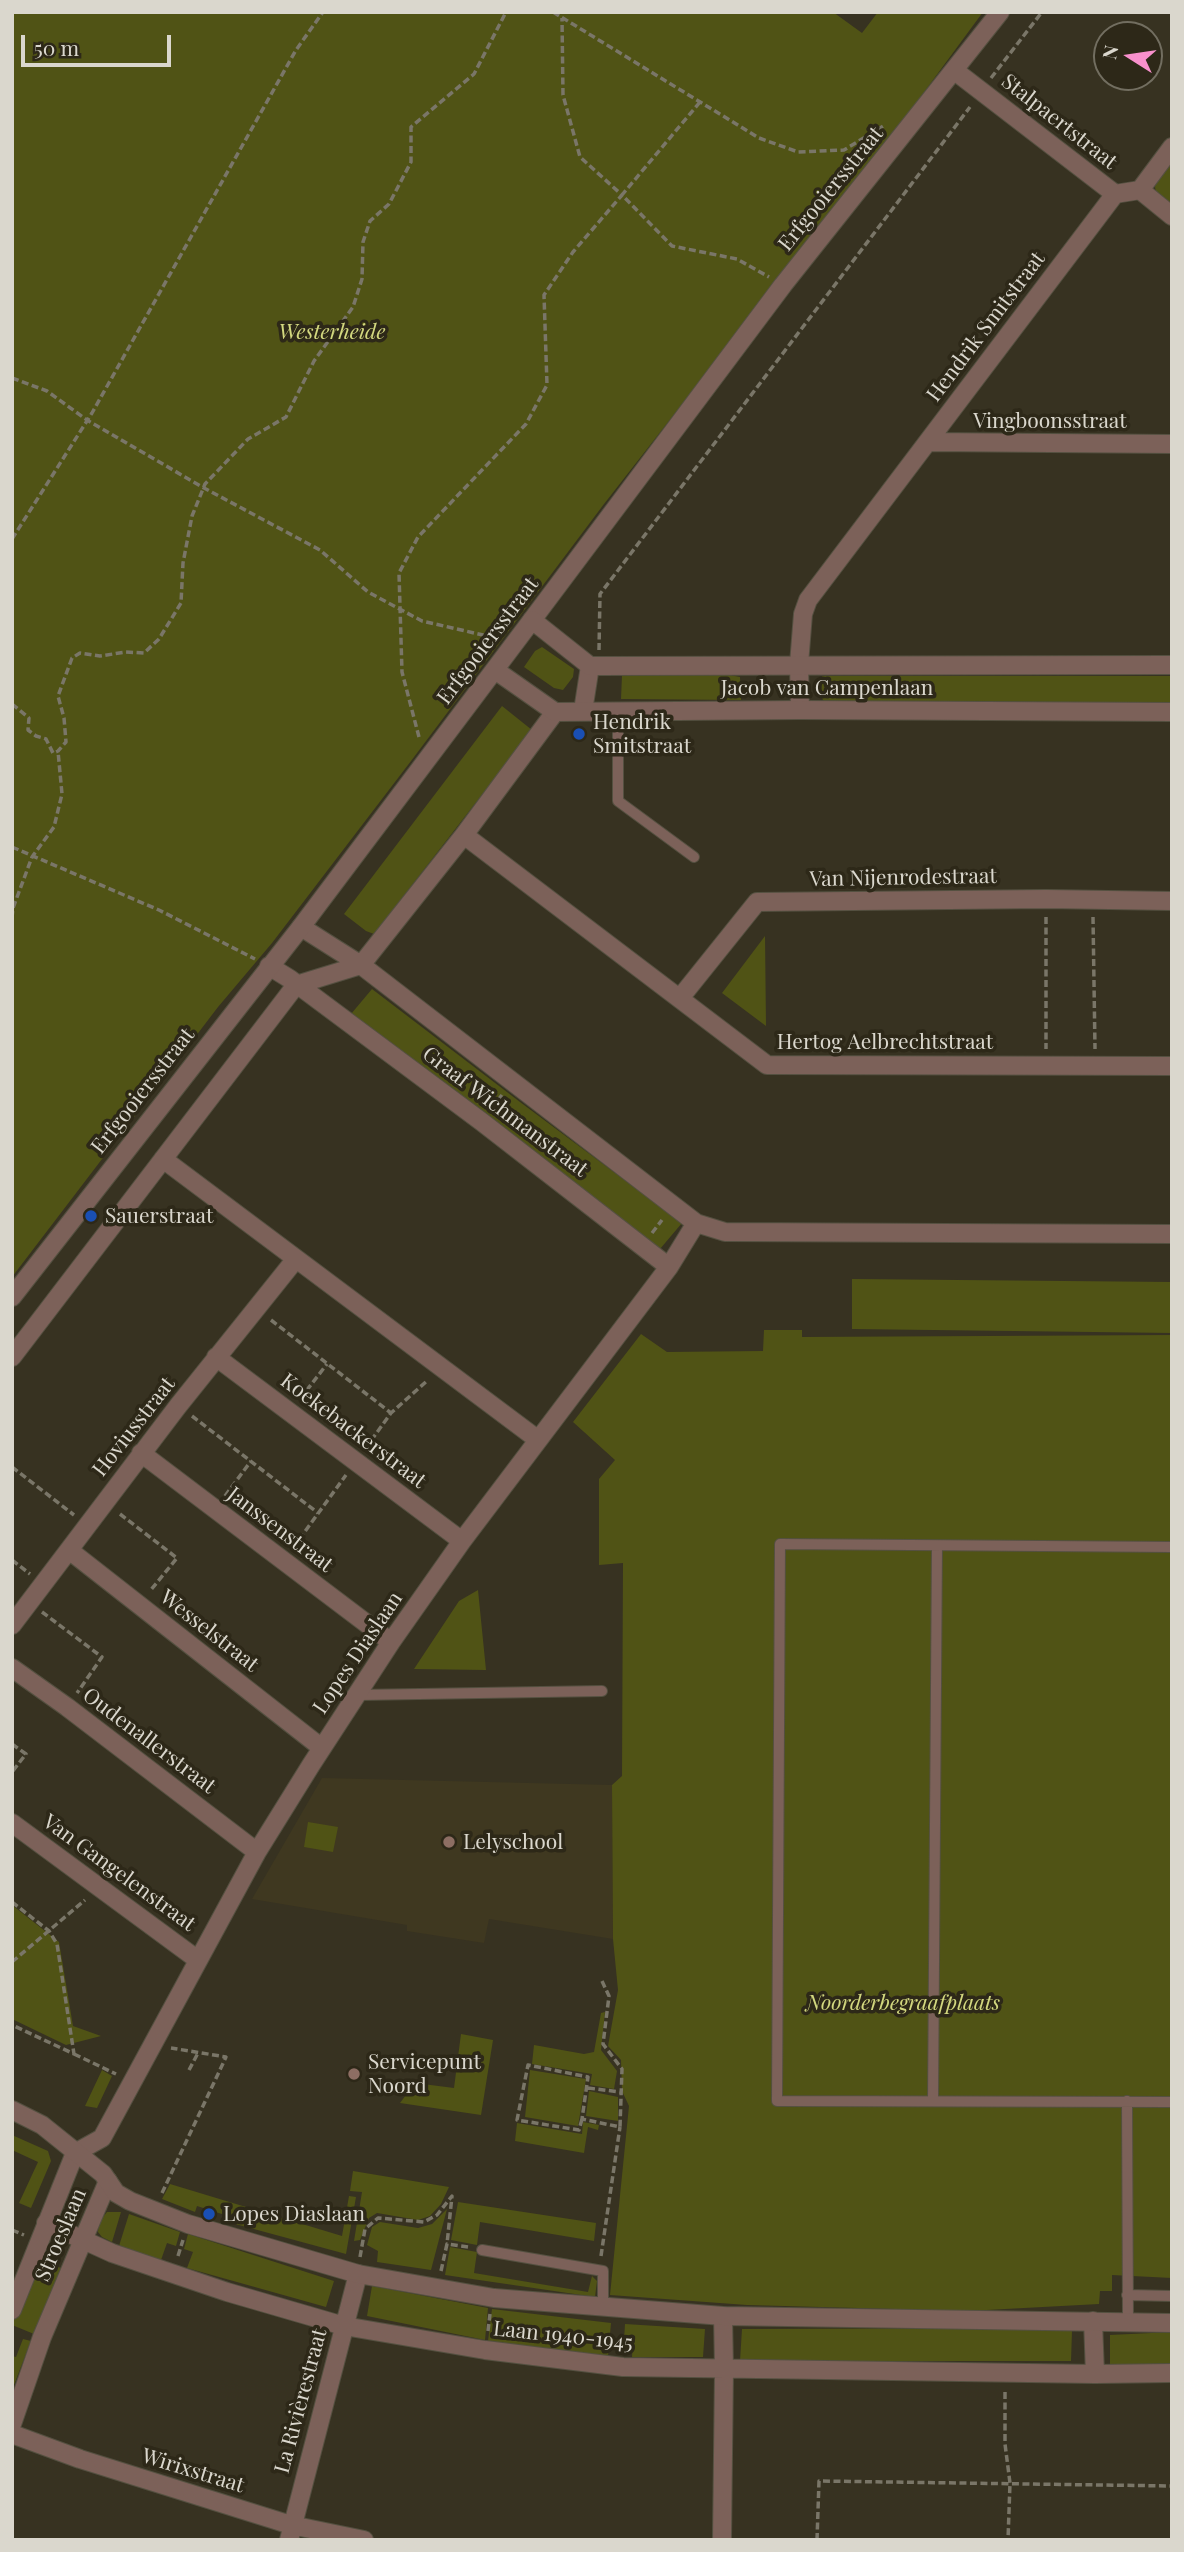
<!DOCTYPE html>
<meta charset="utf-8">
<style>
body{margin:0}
#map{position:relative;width:1184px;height:2552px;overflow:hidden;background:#373221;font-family:"Playfair Display",serif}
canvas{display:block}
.frame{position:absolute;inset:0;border:14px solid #dad7cd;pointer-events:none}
.north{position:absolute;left:1093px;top:21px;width:70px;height:70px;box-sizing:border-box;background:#2d2818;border:2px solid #726e60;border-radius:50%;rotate:282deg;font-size:19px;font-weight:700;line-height:28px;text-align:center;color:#dad7cd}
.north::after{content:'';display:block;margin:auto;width:24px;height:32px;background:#f890cc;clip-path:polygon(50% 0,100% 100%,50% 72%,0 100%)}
.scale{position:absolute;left:21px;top:35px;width:150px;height:32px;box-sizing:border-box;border:4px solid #dad7cd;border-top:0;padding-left:9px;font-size:21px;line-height:24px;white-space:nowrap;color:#dad7cd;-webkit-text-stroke:5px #2d2818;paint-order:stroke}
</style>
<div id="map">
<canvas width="1184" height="2552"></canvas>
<div class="frame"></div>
<div class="north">N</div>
<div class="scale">50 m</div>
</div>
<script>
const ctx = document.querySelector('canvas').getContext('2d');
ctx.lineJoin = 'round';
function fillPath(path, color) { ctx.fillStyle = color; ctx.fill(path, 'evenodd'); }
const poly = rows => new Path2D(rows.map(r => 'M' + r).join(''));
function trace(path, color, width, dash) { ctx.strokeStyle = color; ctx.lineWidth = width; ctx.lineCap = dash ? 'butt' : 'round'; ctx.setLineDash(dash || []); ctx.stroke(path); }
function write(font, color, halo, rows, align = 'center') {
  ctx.font = font + ' "Playfair Display",serif'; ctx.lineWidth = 7; ctx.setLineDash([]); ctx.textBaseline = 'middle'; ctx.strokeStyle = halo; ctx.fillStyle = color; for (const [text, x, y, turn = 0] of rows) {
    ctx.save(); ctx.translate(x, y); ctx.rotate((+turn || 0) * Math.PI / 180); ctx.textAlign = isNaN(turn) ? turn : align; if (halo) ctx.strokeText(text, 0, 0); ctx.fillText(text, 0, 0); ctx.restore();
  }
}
const built = poly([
 [322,1778,612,1785,613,1939,489,1919,484,1943,407,1931,407,1925,252,1899]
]);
const green = poly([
 [12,12,833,12,862,33,878,12,983,12,891,137,604,504,411,761,272,943,218,1007,12,1277],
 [1172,159,1172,208,1156,193,1155,187,1156,180],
 [542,647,574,669,573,677,563,690,554,688,524,667,535,651],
 [724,674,740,677,741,700,621,699,622,675],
 [822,676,1172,676,1172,703,825,704,821,696],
 [502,706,532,730,374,934,366,931,344,914],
 [765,936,766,1026,722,993],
 [372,989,520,1102,682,1223,660,1249,351,1014],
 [852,1279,1172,1282,1172,1333,852,1329],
 [764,1330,802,1330,802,1337,1172,1335,1172,2278,1112,2275,1112,2291,1100,2291,1099,2304,968,2311,747,2305,610,2295,629,2106,622,2091,621,2060,608,2046,618,1990,613,1939,612,1785,622,1776,623,1563,599,1565,599,1479,615,1460,573,1422,641,1334,667,1352,763,1351],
 [478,1590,486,1670,414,1669,459,1601],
 [308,1822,338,1827,333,1852,304,1847],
 [12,1905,59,1942,73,2026,101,2036,66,2045,12,2019],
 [605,2012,601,2050,617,2071,614,2089,590,2085,592,2074,532,2064,534,2045,584,2054,594,2052,601,2013],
 [461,2034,493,2040,481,2115,400,2103,415,2083,454,2088],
 [102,2070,112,2076,97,2108,85,2106],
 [530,2070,586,2079,578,2126,525,2117],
 [589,2091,618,2097,618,2121,586,2116],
 [583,2122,599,2125,598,2130,588,2127,584,2153,515,2141,517,2123,582,2134],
 [12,2135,48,2151,51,2161,31,2208,19,2203,38,2162,12,2150],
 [353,2171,449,2187,441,2204,430,2216,418,2220,377,2213,369,2218,360,2240,354,2241,362,2192,350,2191],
 [170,2184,342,2236,349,2196,356,2197,346,2254,228,2222,228,2216,197,2206,195,2212,162,2199],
 [458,2202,596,2223,594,2241,480,2222,477,2245,451,2240],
 [447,2209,431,2270,377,2262,378,2251,367,2245,372,2227,380,2222,418,2228,432,2224],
 [107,2212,121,2212,112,2242,102,2237,98,2232,99,2222],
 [129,2214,180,2232,176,2246,167,2243,161,2260,119,2246],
 [188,2234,334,2281,326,2307,187,2268,193,2252,184,2249],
 [450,2247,477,2252,474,2273,588,2292,592,2276,597,2281,595,2297,445,2275],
 [39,2260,61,2268,34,2334,12,2325],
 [372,2286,488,2308,485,2340,367,2316],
 [492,2309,611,2323,608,2356,488,2341],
 [625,2324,705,2329,703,2357,632,2357,633,2341,624,2340],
 [1055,2328,1072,2331,1071,2361,740,2361,742,2329],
 [1172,2332,1172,2365,1110,2366,1110,2335],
 [23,2339,31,2341,12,2390,12,2356,16,2357]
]);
const path = poly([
 [553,12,759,138,798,152,844,150,885,125],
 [991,78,1042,12],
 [700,102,622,195,672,246,737,259,769,277],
 [12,378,47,391,87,420,204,488,320,550,368,592,422,621,483,635,494,643],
 [12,539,92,413,296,50,323,12],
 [599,650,600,594,970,107],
 [12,704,29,718,28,730,36,736,46,739,53,753,58,751,66,742,64,718,58,696,72,658,80,653,100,656,126,652,144,653,159,639,181,603,183,563,192,516,205,484,248,439,286,417,314,361,353,307,362,279,363,242,370,221,389,204,411,162,411,127,474,74,506,12],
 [419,737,402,672,399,573,418,537,526,424,547,385,544,295,573,252,622,195,580,157,563,95,562,18],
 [12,847,159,910,255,959],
 [1046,917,1046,1049],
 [1093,917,1095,1049],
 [12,918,13,908,32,857,54,827,62,794,58,751],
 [492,1108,502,1095],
 [652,1233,662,1220],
 [271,1320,391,1413],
 [300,1399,327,1364],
 [192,1416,318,1513],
 [365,1449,391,1413,428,1380],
 [12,1467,74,1515],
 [225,1496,251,1461],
 [120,1514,177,1558,150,1591],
 [293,1548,346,1475],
 [12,1560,30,1574],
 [42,1612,102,1657,77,1693],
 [12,1744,26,1754,12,1772],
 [12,1902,49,1931,57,1944,74,2054,12,2025],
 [12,1962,85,1900],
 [74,2054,116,2074],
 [189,2070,198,2053],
 [588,2088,620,2092],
 [582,2119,579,2130,517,2120,528,2065,588,2077,582,2119,620,2127,622,2069,603,2044,609,1996,601,1979],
 [162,2193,226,2057,171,2048],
 [12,2230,24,2235],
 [178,2256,183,2240],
 [601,2256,620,2127],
 [360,2257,365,2229,378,2218,424,2222,437,2215,452,2196,447,2244],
 [441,2271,447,2244,468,2247],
 [488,2331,490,2314],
 [1005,2392,1005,2444,1010,2483,1008,2540],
 [817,2540,819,2481,1172,2486]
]);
const service = poly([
 [618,711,618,801,694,857],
 [1172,1547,780,1544,777,2101,1172,2102],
 [358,1695,602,1691],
 [933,2101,937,1546],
 [1127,2101,1128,2322],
 [482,2250,603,2271,603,2307],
 [1127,2295,1172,2296]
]);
const minor = poly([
 [955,71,1115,194,1140,190,1172,216],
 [1140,190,1172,147],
 [928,442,1172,444],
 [532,620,783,285,1000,12],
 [800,710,799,664,803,614,808,600,1115,194],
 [583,711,590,666],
 [464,835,767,1065,1172,1066],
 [301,927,361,965,696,1223,725,1232,1172,1234],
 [269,966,290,979,482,1122,669,1267],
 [680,998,757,902,1046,899,1172,901],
 [163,1159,537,1439],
 [12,1357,296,985,361,965,464,835,555,712],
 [216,1357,462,1541],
 [141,1453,391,1642],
 [69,1550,322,1748],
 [12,1625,178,1406,295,1260],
 [12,1668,67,1707,257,1852],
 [12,1823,198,1960],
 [46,2223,112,2253,227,2292,344,2326,485,2350,623,2367,1095,2374,1172,2373],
 [12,2310,75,2153,102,2138,257,1852,311,1765,391,1642,462,1541,669,1267,696,1223],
 [1093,2321,1095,2374],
 [12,2424,42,2337,108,2181],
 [12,2434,80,2459,291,2525,364,2540],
 [289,2540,358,2274],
 [722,2540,724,2369,723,2316]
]);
const tertiary = poly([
 [495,670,555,712,800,710,1172,712],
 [12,1297,301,927,532,620,590,666,1172,665],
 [12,2110,42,2125,103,2174,116,2193,130,2201,188,2224,358,2274,494,2298,723,2316,1172,2323]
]);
const markers = [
 [579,734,7,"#1a4fb4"],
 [91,1216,7,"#1a4fb4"],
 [449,1842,7,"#8d6e63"],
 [354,2074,7,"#8d6e63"],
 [209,2214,7,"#1a4fb4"]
];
const streetNames = [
 ["Stalpaertstraat",1059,122,38],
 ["Erfgooiersstraat",831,189,-51],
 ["Hendrik Smitstraat",986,327,-53],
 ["Vingboonsstraat",1050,421],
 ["Erfgooiersstraat",488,641,-53],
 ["Jacob van Campenlaan",827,688],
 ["Van Nijenrodestraat",903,878,-1],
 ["Hertog Aelbrechtstraat",885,1042],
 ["Erfgooiersstraat",143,1091,-52],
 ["Graaf Wichmanstraat",505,1112,37],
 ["Hoviusstraat",134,1427,-52],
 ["Koekebackerstraat",353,1431,37],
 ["Janssenstraat",280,1530,37],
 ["Wesselstraat",209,1631,38],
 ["Lopes Diaslaan",358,1653,-56],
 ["Oudenallerstraat",149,1741,37],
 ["Van Gangelenstraat",119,1873,36],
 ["Stroeslaan",61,2235,-67],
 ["Laan 1940-1945",563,2336,6],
 ["La Rivièrestraat",301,2401,-75],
 ["Wirixstraat",193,2471,17]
];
const parkNames = [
 ["Westerheide",332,332],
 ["Noorderbegraafplaats",903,2003]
];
const poiNames = [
 ["Hendrik",593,722],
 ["Smitstraat",593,746],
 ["Sauerstraat",105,1216],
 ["Lelyschool",463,1842],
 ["Servicepunt",368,2062],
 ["Noord",368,2086],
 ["Lopes Diaslaan",223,2214]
];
fillPath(built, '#3f3820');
fillPath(green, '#505315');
trace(service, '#545040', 12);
trace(minor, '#545040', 20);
trace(tertiary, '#545040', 20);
trace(path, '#7a7668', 3.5, [7, 3.5]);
trace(service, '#7c6159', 10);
trace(minor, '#7c6159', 18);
trace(tertiary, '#7c6159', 18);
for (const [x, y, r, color] of markers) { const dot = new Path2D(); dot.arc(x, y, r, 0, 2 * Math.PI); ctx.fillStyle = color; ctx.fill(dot); trace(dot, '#2d2818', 2.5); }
write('21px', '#dad7cd', '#2d2818', streetNames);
write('italic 21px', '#d3d87f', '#2d2818', parkNames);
write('21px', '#dad7cd', '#2d2818', poiNames, 'left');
</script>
